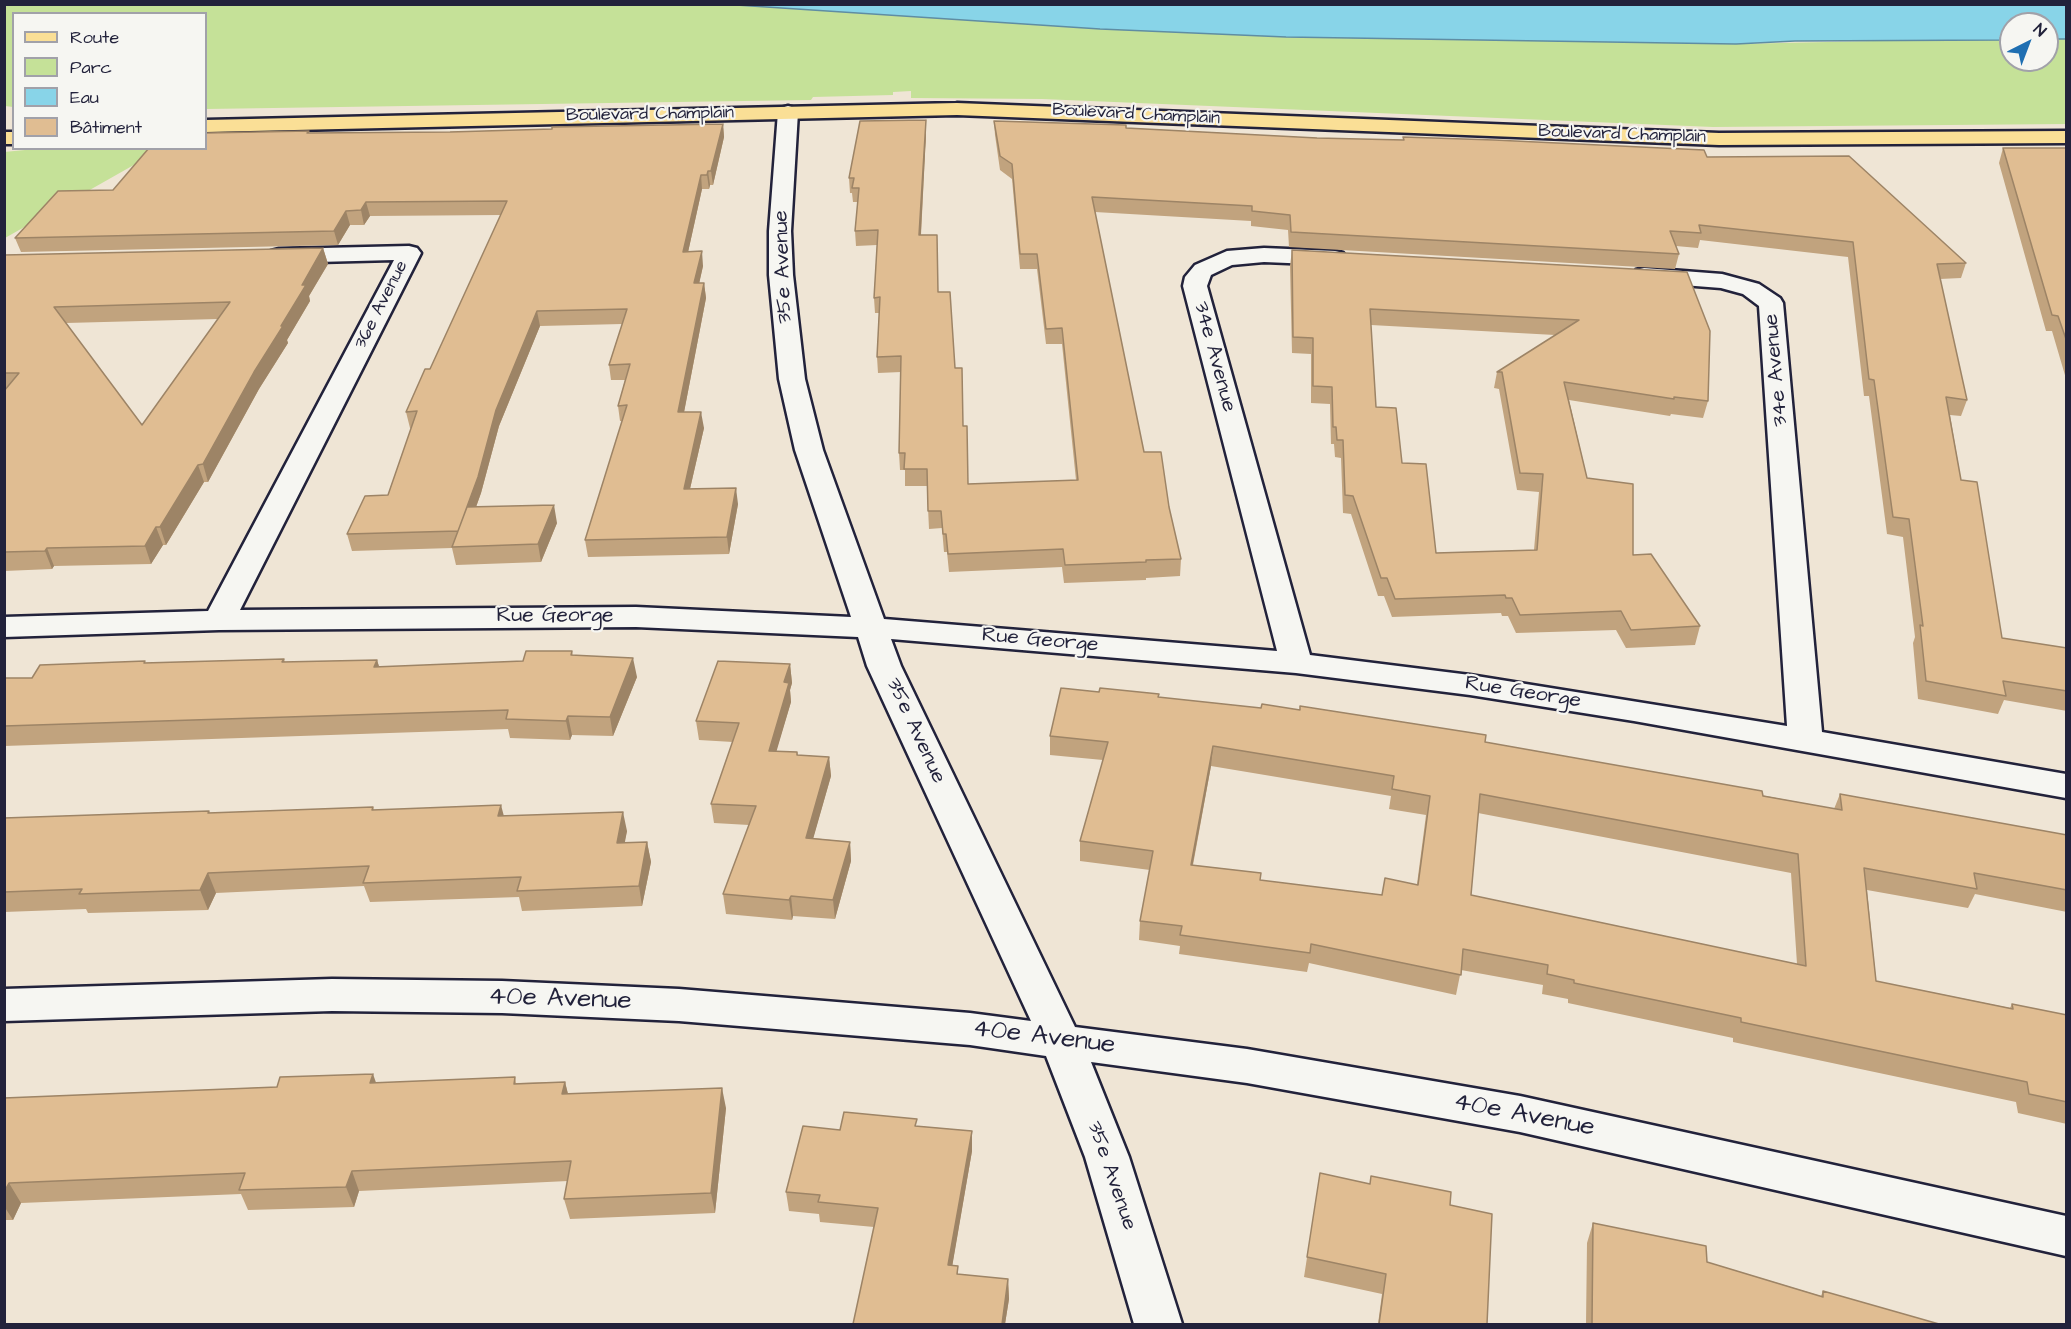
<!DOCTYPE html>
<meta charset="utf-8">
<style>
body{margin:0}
#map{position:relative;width:2071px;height:1329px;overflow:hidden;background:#efe5d5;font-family:"Architects Daughter",sans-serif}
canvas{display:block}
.frame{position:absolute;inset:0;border:6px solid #22223b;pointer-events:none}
.legend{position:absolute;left:12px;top:12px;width:195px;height:138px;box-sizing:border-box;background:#f6f6f2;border:2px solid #a1a1a9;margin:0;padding:8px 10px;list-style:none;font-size:18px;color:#22223b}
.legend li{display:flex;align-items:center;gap:12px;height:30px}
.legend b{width:30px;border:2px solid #a1a1a9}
.north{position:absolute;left:1999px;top:12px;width:60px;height:60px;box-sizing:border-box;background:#f6f6f2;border:2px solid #a1a1a9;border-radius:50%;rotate:42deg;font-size:16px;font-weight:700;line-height:24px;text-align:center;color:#22223b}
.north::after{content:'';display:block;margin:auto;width:21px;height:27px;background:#1f6fb2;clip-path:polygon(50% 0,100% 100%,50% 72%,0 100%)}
</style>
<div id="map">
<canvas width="2071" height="1329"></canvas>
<div class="frame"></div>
<ul class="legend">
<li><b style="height:8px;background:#fadf96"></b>Route</li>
<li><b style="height:16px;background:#c5e198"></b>Parc</li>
<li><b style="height:16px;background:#88d4e8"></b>Eau</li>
<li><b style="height:16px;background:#e0bd92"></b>Bâtiment</li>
</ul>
<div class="north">N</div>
</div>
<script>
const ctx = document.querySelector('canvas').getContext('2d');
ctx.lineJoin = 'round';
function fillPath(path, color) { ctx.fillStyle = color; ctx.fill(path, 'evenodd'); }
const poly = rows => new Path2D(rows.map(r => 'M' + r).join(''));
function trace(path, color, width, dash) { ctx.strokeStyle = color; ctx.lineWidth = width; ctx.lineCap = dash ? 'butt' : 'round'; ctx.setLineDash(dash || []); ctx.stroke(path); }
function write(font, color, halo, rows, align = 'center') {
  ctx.font = font + ' "Architects Daughter",sans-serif'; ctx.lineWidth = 4.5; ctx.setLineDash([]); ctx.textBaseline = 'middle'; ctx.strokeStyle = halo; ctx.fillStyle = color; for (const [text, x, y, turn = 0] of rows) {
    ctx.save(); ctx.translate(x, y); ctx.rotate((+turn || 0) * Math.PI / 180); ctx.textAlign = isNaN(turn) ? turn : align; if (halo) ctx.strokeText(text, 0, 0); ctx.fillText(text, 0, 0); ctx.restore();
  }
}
const green = poly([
 [736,4,1100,29,1286,37,1736,44,2011,38,2011,60,2047,60,2047,39,2066,39,2066,124,1713,127,1042,99,911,98,911,91,893,92,893,95,813,97,811,100,206,109,206,14,14,14,13,107,5,106,4,5],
 [46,148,162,149,5,238,4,152]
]);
const water = poly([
 [2066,4,2066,39,2047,39,2047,24,2011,24,2011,38,2000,38,2001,40,1795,41,1736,44,1286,37,1100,29,736,5,2066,4]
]);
const minor = poly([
 [788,106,795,108,798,112,791,231,793,275,805,379,823,450,884,619,1277,651,1183,286,1185,277,1195,265,1227,251,1264,248,1335,251,1343,253,1347,258,1343,263,1335,265,1264,262,1232,265,1211,275,1207,286,1310,655,1470,675,1787,726,1759,306,1743,294,1721,288,1644,282,1636,280,1632,275,1636,270,1644,268,1722,274,1759,284,1780,298,1783,303,1822,732,2066,774,2066,798,1634,721,1470,695,1296,673,891,639,901,666,1075,1027,1247,1049,1520,1096,2066,1216,2066,1256,1520,1132,1247,1083,1091,1062,1129,1157,1182,1324,1134,1324,1085,1157,1046,1056,970,1045,679,1021,502,1013,332,1011,4,1021,4,989,332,979,502,981,679,989,970,1013,1031,1021,867,666,858,637,636,627,219,630,4,637,4,617,208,611,394,260,279,263,271,261,267,256,271,251,279,249,409,246,417,248,421,253,240,610,636,607,851,617,795,450,779,379,769,275,769,231,778,112,781,108,788,106]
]);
const major = poly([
 [957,103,1719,133,2066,131,2066,143,1719,145,957,115,206,132,206,120,957,103],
 [4,132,14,132,14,144,4,144,4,132]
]);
const wall = poly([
 [994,121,1317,138,1403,140,1403,137,1707,157,1966,263,1961,278,1940,279,1967,400,1961,416,1950,415,1961,480,2002,638,2067,648,2067,711,2004,700,1998,714,1918,699,1913,643,1915,637,1903,537,1887,534,1869,396,1864,396,1848,257,1700,240,1698,248,1676,246,1679,254,1675,269,1289,247,1288,230,1251,226,1251,221,1095,212,1144,452,1169,507,1181,559,1180,576,1146,578,1146,580,1064,583,1062,567,949,572,947,552,944,552,942,528,929,529,927,486,905,486,905,470,900,470,899,453,901,372,878,373,877,357,879,313,875,313,874,298,877,245,856,246,855,231,858,202,853,202,852,193,850,193,849,178,926,134,921,235,938,250,938,292,955,368,963,426,968,484,1076,480,1062,344,1046,344,1037,269,1020,269,1012,179,1000,170,995,135],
 [723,124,724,137,713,185,710,185,709,189,702,189,688,252,703,266,699,283,704,283,706,298,684,412,704,428,690,489,738,504,729,554,588,557,585,540,622,421,620,421,618,406,625,380,611,380,609,365,622,324,540,326,499,426,481,493,476,507,557,523,541,562,456,565,452,548,352,551,347,534,388,495,411,428,410,428,406,412,430,369,501,215,370,216,364,225,350,225,338,245,21,252,15,238,113,190,309,131,309,133,450,132],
 [2003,148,2067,148,2067,382,2052,331,2046,331,1999,163],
 [323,248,328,264,309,296,310,301,287,340,288,343,259,389,208,482,204,482,166,545,163,545,151,564,54,566,52,569,4,571,4,391,6,390,4,390,4,255],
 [218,319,142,425,66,323],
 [1292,250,1687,272,1708,401,1703,418,1671,414,1670,416,1569,400,1587,478,1633,555,1700,626,1695,645,1626,648,1616,630,1516,633,1508,616,1502,616,1501,613,1392,617,1384,596,1378,596,1351,514,1343,513,1341,458,1335,457,1334,444,1331,444,1330,404,1311,403,1311,354,1292,353,1290,266],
 [1371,325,1555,335,1497,372,1494,388,1499,389,1517,490,1539,492,1534,550,1436,553,1402,463,1376,407],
 [572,651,573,656,637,677,613,736,572,735,570,740,510,738,508,729,4,746,4,678,32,678,146,663,284,659,285,662,377,660,379,667,523,661],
 [790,664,792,683,790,690,791,702,776,751,797,752,798,755,829,757,831,776,813,838,850,842,851,861,835,919,793,916,792,920,726,914,723,894,749,825,714,823,711,804,733,742,699,740,696,721],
 [1099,692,1159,697,1485,742,1834,809,1840,794,2067,835,2067,912,1975,894,1968,908,1867,890,1876,981,2010,1008,2012,1004,2067,1015,2067,1124,2018,1113,2016,1102,1733,1042,1733,1038,1568,1003,1568,999,1542,994,1543,985,1461,970,1456,995,1309,963,1307,972,1179,954,1180,946,1139,940,1140,921,1150,870,1080,861,1080,841,1103,760,1050,755,1050,736],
 [1211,766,1391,796,1389,809,1426,815,1417,884,1382,895,1260,880,1261,873,1193,865],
 [1478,813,1791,873,1797,964,1471,895],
 [373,807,374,810,504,816,627,831,624,843,647,842,651,862,642,906,522,911,519,897,370,902,364,886,216,893,208,910,88,913,86,909,4,912,4,818,209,811,210,813],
 [515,1077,516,1083,565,1082,568,1094,726,1108,715,1213,570,1219,564,1199,568,1181,359,1191,354,1207,248,1210,241,1194,21,1203,13,1220,4,1220,4,1098],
 [917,1126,972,1131,972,1151,952,1266,958,1266,958,1274,1008,1279,1009,1299,1005,1324,853,1324,874,1227,820,1222,819,1214,789,1211,786,1192,840,1130],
 [1320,1173,1450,1205,1487,1324,1378,1324,1382,1294,1304,1277],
 [1593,1223,1707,1262,1821,1296,1823,1291,1939,1324,1586,1324,1587,1243]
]);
const shadedWall = poly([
 [926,120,926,134,920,250,919,235],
 [723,124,724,137,713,185,711,171],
 [708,171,710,185,709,189,707,175],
 [701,175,702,189,685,266,683,252],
 [366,202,370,216,364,225,361,210],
 [346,211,350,225,338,245,334,231],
 [323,248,328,264,309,296,310,301,287,340,288,343,259,389,208,482,203,464,254,372,281,326,302,285],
 [702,251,703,266,696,298,694,283],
 [704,283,706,298,681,428,678,412],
 [537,311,540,326,499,426,481,493,462,546,458,531,496,410],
 [701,412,704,428,686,506,684,489],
 [198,465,204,482,166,545,160,527],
 [736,488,738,504,729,554,727,537],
 [554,505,557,523,541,562,538,544],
 [156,527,163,545,151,564,145,546],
 [47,548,54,566,52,569,45,551],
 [633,658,637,677,613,736,610,717],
 [377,660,383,679,374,667],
 [790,664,792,683,790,690,791,702,771,770,769,751,784,682],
 [568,716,572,735,570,740,566,721],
 [1213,746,1211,766,1189,884,1191,865],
 [829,757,831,776,808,857,806,838],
 [501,805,506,824,498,816],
 [623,812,627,831,621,863,617,843],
 [647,842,651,862,642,906,639,886],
 [850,842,851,861,835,919,833,900],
 [208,873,216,893,208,910,200,890],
 [791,896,793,916,792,920,789,900],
 [373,1074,380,1094,370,1083],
 [565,1082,570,1102,562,1094],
 [722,1088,726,1108,715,1213,711,1193],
 [972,1131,972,1151,949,1285,948,1265],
 [352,1171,359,1191,354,1207,346,1187],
 [9,1183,21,1203,13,1220,4,1206,4,1192],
 [1008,1279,1009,1299,1005,1324,1002,1324]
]);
const building = poly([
 [926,120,919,235,937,235,938,292,950,292,955,368,962,368,963,426,967,426,968,484,1078,480,1062,328,1046,329,1037,254,1020,254,1012,164,1000,156,994,121,1126,125,1126,128,1317,138,1404,140,1403,137,1494,140,1704,150,1707,157,1849,156,1966,263,1937,264,1967,400,1946,397,1961,480,1977,482,2002,638,2067,648,2067,691,2003,681,2006,696,1926,681,1920,625,1923,626,1909,519,1893,517,1874,380,1869,379,1853,242,1699,225,1701,233,1670,231,1679,254,1291,232,1290,215,1252,211,1252,206,1092,197,1144,452,1161,452,1169,507,1181,559,1146,560,1146,562,1065,565,1063,549,948,554,946,534,943,534,941,511,928,511,927,469,904,469,905,453,899,453,901,356,877,357,880,297,874,298,878,230,855,231,859,188,852,188,854,178,849,178,860,121,926,120],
 [723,124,711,171,708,171,707,175,701,175,683,252,702,251,694,283,704,283,678,412,701,412,684,489,736,488,727,537,585,540,627,405,618,406,630,364,609,365,627,309,537,311,496,410,478,477,458,531,347,534,365,496,388,495,417,411,406,412,425,369,430,369,507,201,366,202,361,210,346,211,334,231,15,238,58,191,113,190,149,148,206,148,206,133,309,131,307,133,450,132,552,129,552,127,723,124],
 [2003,148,2067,148,2067,342,2058,316,2052,315,2003,148],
 [323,248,302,285,306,285,281,326,283,326,254,372,203,464,198,465,160,527,156,527,145,546,47,548,45,551,4,552,4,391,19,373,4,373,4,255,323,248],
 [230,302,142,425,54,307,230,302],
 [1292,250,1687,272,1710,331,1708,401,1674,397,1674,399,1564,382,1587,478,1633,484,1633,555,1651,554,1700,626,1631,630,1621,611,1520,615,1512,598,1506,598,1505,595,1395,599,1387,578,1381,578,1353,496,1345,495,1343,440,1337,440,1336,427,1333,427,1332,387,1313,386,1313,338,1293,337,1292,250],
 [1370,309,1579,320,1497,372,1502,372,1520,473,1543,474,1537,550,1436,553,1426,464,1402,463,1396,408,1376,407,1370,309],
 [554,505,538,544,452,547,467,507,554,505],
 [526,651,572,651,571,655,633,658,610,717,568,716,566,721,506,719,508,710,4,726,4,678,32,678,40,665,145,661,144,663,284,659,282,662,377,660,374,667,523,661,526,651],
 [718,661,790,664,784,682,789,683,769,751,797,752,797,755,829,757,806,838,850,842,833,900,791,896,789,900,723,894,756,806,711,804,739,723,696,721,718,661],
 [1061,688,1099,692,1100,688,1159,694,1158,697,1261,708,1262,704,1300,710,1300,706,1486,735,1485,742,1762,791,1763,796,1842,810,1840,794,2067,835,2067,890,1974,873,1977,889,1864,868,1876,981,2013,1009,2012,1004,2067,1015,2067,1102,2029,1094,2027,1082,1741,1022,1741,1018,1574,983,1574,980,1547,974,1548,965,1463,949,1461,975,1311,944,1310,953,1180,935,1182,926,1140,921,1153,851,1080,841,1108,742,1050,736,1061,688],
 [1213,746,1394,776,1392,789,1430,796,1418,885,1385,878,1382,895,1260,880,1261,873,1191,865,1213,746],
 [1480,794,1798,854,1806,966,1471,895,1480,794],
 [501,805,498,816,623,812,617,843,647,842,639,886,517,891,521,877,363,883,369,866,208,873,200,890,79,894,82,889,4,892,4,818,209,811,208,813,373,807,372,810,501,805],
 [373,1074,370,1083,515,1077,514,1084,565,1082,562,1094,722,1088,711,1193,564,1199,571,1161,352,1171,346,1187,239,1190,245,1173,9,1183,4,1192,4,1098,277,1087,280,1077,373,1074],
 [844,1112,917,1119,915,1126,972,1131,948,1265,958,1266,957,1274,1008,1279,1002,1324,853,1324,878,1208,818,1202,820,1195,786,1192,803,1126,840,1130,844,1112],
 [1320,1173,1370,1184,1371,1176,1451,1192,1450,1205,1492,1214,1487,1324,1379,1324,1386,1274,1307,1257,1320,1173],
 [1593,1223,1706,1246,1707,1262,1823,1297,1823,1291,1939,1324,1592,1324,1593,1223]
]);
const farStreetnames = [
 ["Boulevard Champlain",650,115,-1],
 ["Boulevard Champlain",1136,115,3],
 ["Boulevard Champlain",1622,135,2],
 ["36e Avenue",382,305,-63]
];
const streetNames = [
 ["35e Avenue",784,267,-92],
 ["34e Avenue",1214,357,75],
 ["34e Avenue",1777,370,-95],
 ["Rue George",555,617],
 ["Rue George",1040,641,5],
 ["Rue George",1523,693,9],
 ["35e Avenue",915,731,65],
 ["35e Avenue",1111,1176,71]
];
const nearStreetnames = [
 ["40e Avenue",560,1000,2],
 ["40e Avenue",1044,1038,7],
 ["40e Avenue",1524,1116,11]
];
fillPath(green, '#c5e198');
fillPath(water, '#88d4e8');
trace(water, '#5f8da3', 1.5);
trace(minor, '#22223b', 5);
trace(major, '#22223b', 5);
fillPath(minor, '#f6f6f2');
fillPath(major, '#fadf96');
fillPath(wall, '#c1a37e');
fillPath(shadedWall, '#9d8466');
fillPath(building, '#e0bd92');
trace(building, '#9d8466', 1.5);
write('18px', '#22223b', '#f6f6f2', farStreetnames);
write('21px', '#22223b', '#f6f6f2', streetNames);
write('26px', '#22223b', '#f6f6f2', nearStreetnames);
</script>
